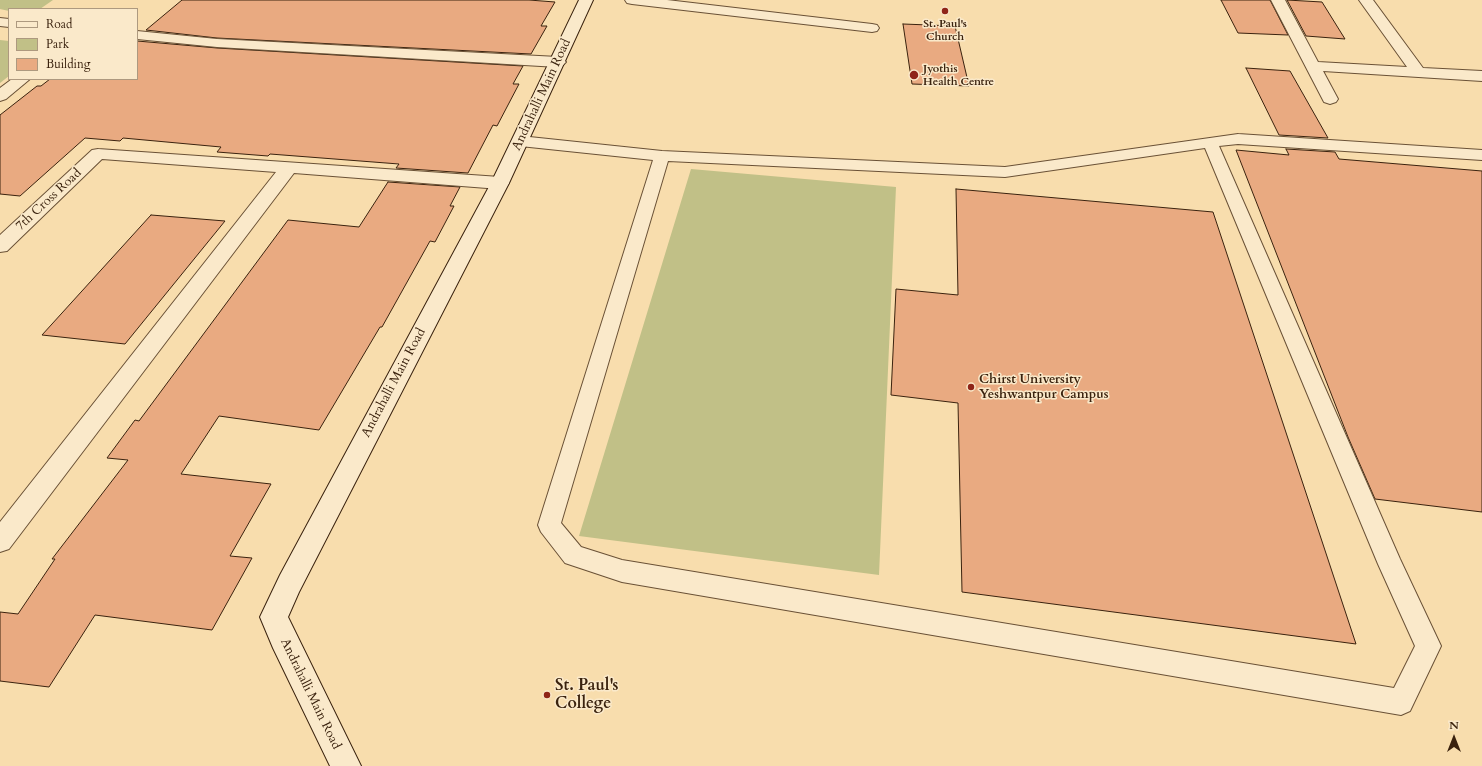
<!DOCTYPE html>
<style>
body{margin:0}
#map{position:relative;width:1482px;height:766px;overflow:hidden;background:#f8ddad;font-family:Cardo,serif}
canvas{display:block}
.legend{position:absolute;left:8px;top:8px;width:130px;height:72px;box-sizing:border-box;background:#fae9ca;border:1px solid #ad997f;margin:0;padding:5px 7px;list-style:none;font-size:12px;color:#3a220e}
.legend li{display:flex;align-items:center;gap:8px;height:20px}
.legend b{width:20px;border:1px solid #ad997f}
.north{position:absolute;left:1434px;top:718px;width:40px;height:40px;-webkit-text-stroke:3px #fae9ca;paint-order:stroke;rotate:0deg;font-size:11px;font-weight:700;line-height:16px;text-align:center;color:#3a220e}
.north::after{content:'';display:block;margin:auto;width:14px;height:18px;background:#3a220e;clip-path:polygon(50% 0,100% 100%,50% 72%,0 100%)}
</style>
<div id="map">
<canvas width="1482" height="766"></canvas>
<ul class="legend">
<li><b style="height:5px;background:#fae9ca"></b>Road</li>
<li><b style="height:11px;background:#c1c087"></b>Park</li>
<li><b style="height:11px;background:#e9aa81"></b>Building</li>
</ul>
<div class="north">N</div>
</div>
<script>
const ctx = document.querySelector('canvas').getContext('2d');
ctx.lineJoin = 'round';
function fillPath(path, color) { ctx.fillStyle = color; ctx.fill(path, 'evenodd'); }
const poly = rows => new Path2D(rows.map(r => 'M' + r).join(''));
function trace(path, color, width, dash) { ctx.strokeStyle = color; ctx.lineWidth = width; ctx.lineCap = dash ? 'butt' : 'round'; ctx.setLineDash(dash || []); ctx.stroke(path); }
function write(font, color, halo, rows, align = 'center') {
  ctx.font = font + ' Cardo,serif'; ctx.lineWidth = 3; ctx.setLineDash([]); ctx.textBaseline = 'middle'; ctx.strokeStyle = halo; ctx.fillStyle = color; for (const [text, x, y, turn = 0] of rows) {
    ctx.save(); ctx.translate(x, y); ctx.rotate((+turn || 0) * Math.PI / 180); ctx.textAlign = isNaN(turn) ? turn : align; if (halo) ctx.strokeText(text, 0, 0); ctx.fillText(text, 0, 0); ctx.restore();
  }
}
const green = poly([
 [0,0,53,0,40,9,9,9,9,11,0,9],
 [0,40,9,41,9,76,0,83],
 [691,169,896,187,879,575,579,536]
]);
const building = poly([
 [182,0,529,0,555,2,541,26,547,26,531,54,217,38,146,30,182,0],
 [1221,0,1270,0,1288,35,1238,33,1221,0],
 [1287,0,1322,2,1345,39,1306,36,1287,0],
 [903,24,955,26,969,86,912,84,903,24],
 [137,41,217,48,523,66,513,84,519,84,497,126,493,125,468,173,396,168,399,164,270,154,268,156,217,152,221,147,123,138,120,141,85,138,20,196,0,194,0,115,37,86,41,86,50,79,137,79,137,41],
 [1246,68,1290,71,1328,138,1279,135,1246,68],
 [1286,149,1335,152,1339,159,1482,171,1482,512,1375,499,1348,437,1236,150,1289,155,1286,149],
 [388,182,460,187,450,206,454,206,435,242,430,241,382,327,380,327,319,430,219,416,181,474,271,484,230,556,252,558,212,630,95,615,49,687,0,681,0,612,18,614,55,559,52,559,128,460,107,458,135,420,139,421,288,220,359,227,388,182],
 [956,189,1213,212,1356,644,962,592,958,403,891,395,896,289,958,295,956,189],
 [151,215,225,221,125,344,42,335,151,215]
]);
const service = poly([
 [1238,134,1482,150,1482,160,1238,144,1219,146,1400,559,1441,646,1410,711,1401,715,622,582,565,563,541,532,538,525,653,160,520,146,515,144,512,141,515,138,520,136,662,151,1005,167,1238,134],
 [1205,148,1378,564,1415,646,1394,688,622,560,581,547,561,523,668,161,1005,177,1205,148]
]);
const minor = poly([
 [625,0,667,0,872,24,877,25,879,28,877,31,872,32,632,4,627,3,625,0],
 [1271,0,1285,0,1318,62,1407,67,1359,0,1373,0,1423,68,1482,71,1482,81,1323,71,1338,99,1336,102,1330,104,1324,102,1271,0],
 [0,18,9,19,9,27,0,26,0,18],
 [137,31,217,39,558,57,563,59,566,62,563,65,558,67,217,47,137,39,137,31],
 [12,79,30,79,6,99,0,101,0,88,12,79],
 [98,149,500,177,506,179,509,183,506,187,500,189,294,173,9,549,0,552,0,522,276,172,102,159,7,251,0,252,0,235,92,150,98,149]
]);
const secondary = poly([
 [579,0,593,0,509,183,299,592,288,617,361,766,330,766,273,648,260,617,280,575,491,183,579,0]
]);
const markers = [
 [945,11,4,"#8f2418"],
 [914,75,5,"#8f2418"],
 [971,387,4,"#8f2418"],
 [547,695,4,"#8f2418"]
];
const farPoinames = [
 ["St. Paul's",945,24],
 ["Church",945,37],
 ["Jyothis",923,69,"left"],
 ["Health Centre",923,82,"left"]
];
const streetNames = [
 ["Andrahalli Main Road",542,95,-65],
 ["7th Cross Road",49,200,-43],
 ["Andrahalli Main Road",394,383,-62],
 ["Andrahalli Main Road",310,694,64]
];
const poiNames = [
 ["Chirst University",979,380],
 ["Yeshwantpur Campus",979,395]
];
const nearPoinames = [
 ["St. Paul's",555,686],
 ["College",555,704]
];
fillPath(green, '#c1c087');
fillPath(building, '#e9aa81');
trace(building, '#3a220e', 1);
trace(service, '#6a5136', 2);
trace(minor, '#6a5136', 2);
trace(secondary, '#3a220e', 2);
fillPath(service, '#fae9ca');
fillPath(minor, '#fae9ca');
fillPath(secondary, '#fae9ca');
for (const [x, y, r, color] of markers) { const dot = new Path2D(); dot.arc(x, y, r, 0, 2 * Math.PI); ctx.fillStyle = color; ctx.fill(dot); trace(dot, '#fae9ca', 1.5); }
write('bold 11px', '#3a220e', '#fae9ca', farPoinames);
write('13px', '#3a220e', '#fae9ca', streetNames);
write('bold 13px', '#3a220e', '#fae9ca', poiNames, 'left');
write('bold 16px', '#3a220e', '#fae9ca', nearPoinames, 'left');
</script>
